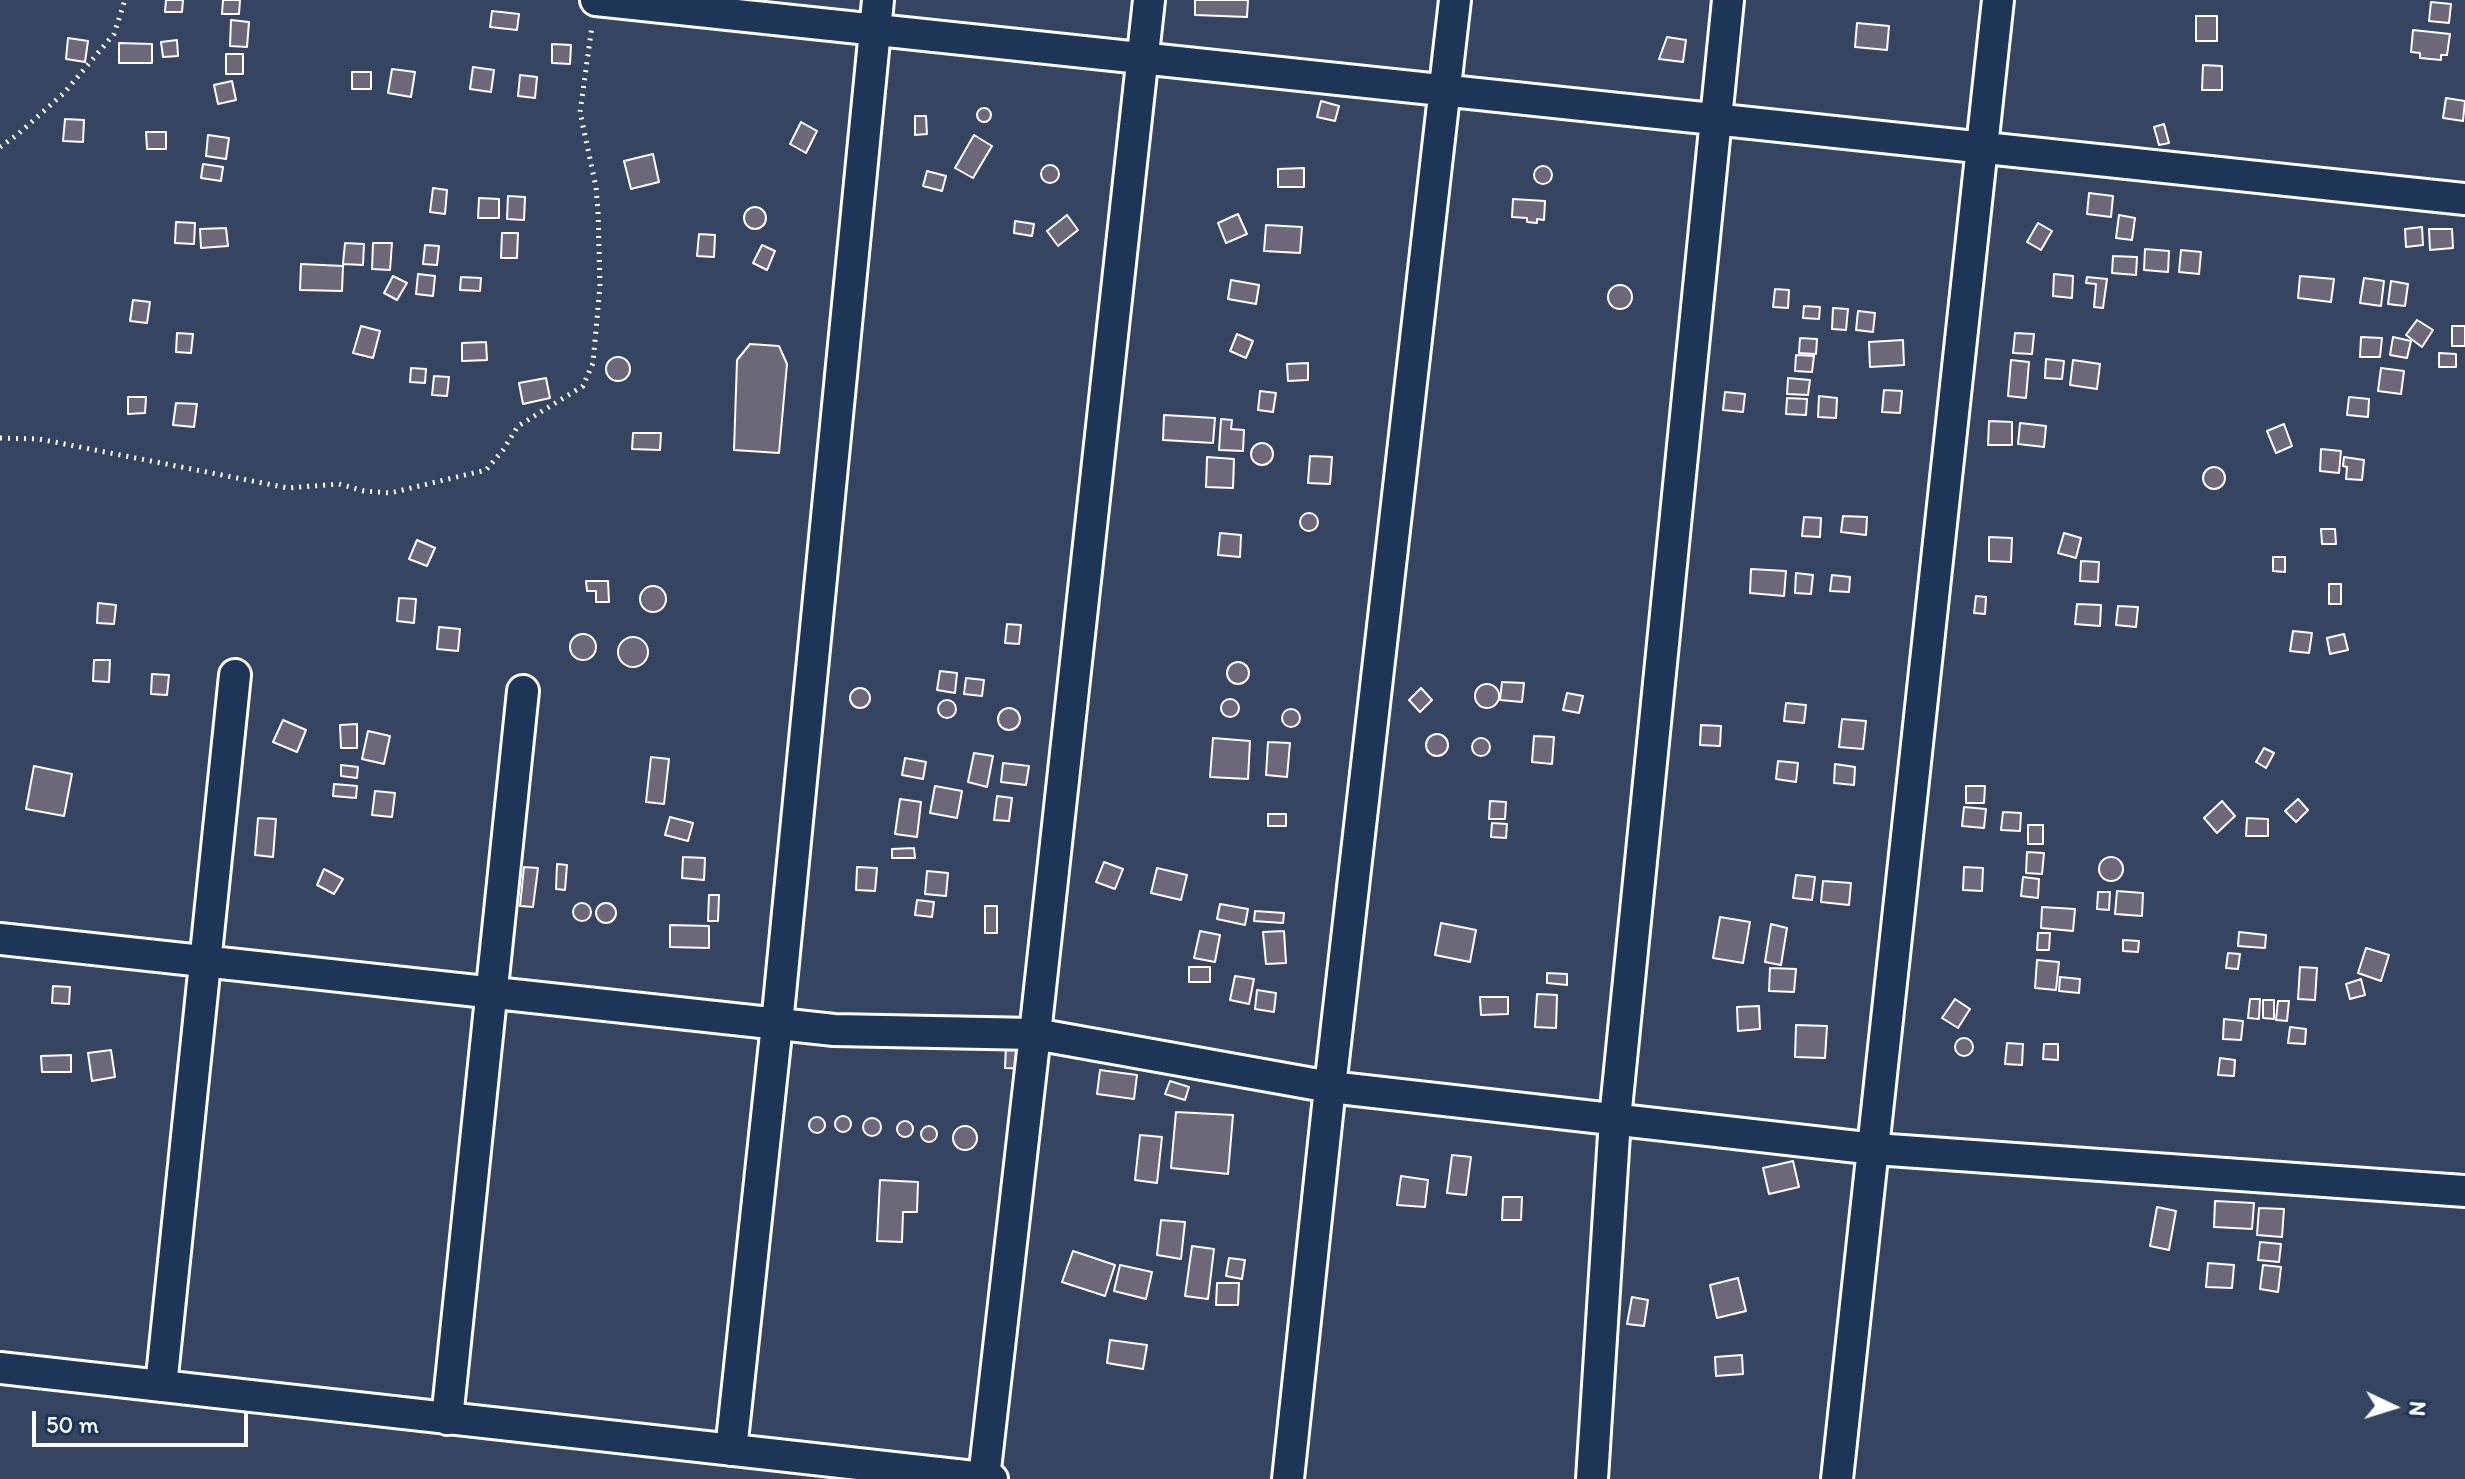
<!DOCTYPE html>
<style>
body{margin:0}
#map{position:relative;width:2465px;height:1479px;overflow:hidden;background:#354461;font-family:Itim,sans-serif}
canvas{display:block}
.north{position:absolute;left:2353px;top:1367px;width:80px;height:80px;-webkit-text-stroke:6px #1d3557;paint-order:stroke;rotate:94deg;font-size:22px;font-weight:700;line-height:32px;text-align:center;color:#fff}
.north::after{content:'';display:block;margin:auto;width:28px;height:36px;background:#fff;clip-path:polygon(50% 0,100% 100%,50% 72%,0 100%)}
.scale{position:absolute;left:32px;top:1411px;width:216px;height:36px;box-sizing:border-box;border:4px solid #fff;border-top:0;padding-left:10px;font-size:24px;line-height:28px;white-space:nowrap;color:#fff;-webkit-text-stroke:6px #1d3557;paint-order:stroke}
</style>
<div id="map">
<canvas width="2465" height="1479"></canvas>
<div class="north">N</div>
<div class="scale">50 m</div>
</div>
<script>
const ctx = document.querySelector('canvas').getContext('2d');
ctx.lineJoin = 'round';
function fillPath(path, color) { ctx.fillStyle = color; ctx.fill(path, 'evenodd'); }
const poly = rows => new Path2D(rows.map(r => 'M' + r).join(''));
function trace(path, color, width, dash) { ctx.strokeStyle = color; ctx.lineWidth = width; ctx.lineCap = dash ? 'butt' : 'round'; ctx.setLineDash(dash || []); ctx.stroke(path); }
const building = poly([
 [166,0,183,0,182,12,165,12,166,0],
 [223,0,240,0,239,14,222,14,223,0],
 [1195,0,1248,0,1247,17,1195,15,1195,0],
 [2431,2,2451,4,2449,23,2429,21,2431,2],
 [492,11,519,14,517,30,490,27,492,11],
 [2196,16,2217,16,2217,41,2196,41,2196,16],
 [231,20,249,22,247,47,230,46,231,20],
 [1857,23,1889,26,1887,50,1855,47,1857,23],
 [2413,30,2450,34,2447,55,2441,55,2441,60,2420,58,2420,53,2411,52,2413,30],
 [1667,37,1686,40,1683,62,1659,59,1667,37],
 [68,38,88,41,85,62,66,59,68,38],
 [177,40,178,56,163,57,161,42,177,40],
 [119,43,152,44,152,63,119,63,119,43],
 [552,44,571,45,570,64,552,63,552,44],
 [226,54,243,54,243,74,226,74,226,54],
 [2203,65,2222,66,2222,90,2202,90,2203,65],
 [473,67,494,70,491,92,470,89,473,67],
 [392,69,415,72,411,97,388,93,392,69],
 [352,72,371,72,371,89,352,89,352,72],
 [520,75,537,77,535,98,518,96,520,75],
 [232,81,236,100,218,104,214,85,232,81],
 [2446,98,2465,101,2463,121,2443,118,2446,98],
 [1321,101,1339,106,1335,121,1317,117,1321,101],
 '977 115a7 7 0 1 1 14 0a7 7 0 1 1-14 0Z',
 [915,116,926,116,927,134,915,135,915,116],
 [65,119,84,120,83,142,63,141,65,119],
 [801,122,817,131,806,153,790,144,801,122],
 [2164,124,2169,143,2159,145,2154,127,2164,124],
 [146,132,166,132,166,149,147,149,146,132],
 [208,135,229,138,226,159,206,156,208,135],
 [974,135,992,146,973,178,955,168,974,135],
 [653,154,659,182,631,189,624,161,653,154],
 [203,164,223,167,221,181,201,178,203,164],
 '1041 174a9 9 0 1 1 18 0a9 9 0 1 1-18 0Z',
 '1534 175a9 9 0 1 1 18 0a9 9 0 1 1-18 0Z',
 [1304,168,1304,187,1278,187,1278,169,1304,168],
 [927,171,946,176,942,191,923,186,927,171],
 [433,188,447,190,445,214,430,212,433,188],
 [2089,193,2113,196,2111,217,2087,214,2089,193],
 [508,196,525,197,524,220,507,219,508,196],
 [479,198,499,199,499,218,478,218,479,198],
 [1513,199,1545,201,1544,220,1537,219,1537,223,1527,222,1527,218,1512,217,1513,199],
 '744 218a11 11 0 1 1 22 0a11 11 0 1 1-22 0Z',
 [1238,214,1247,234,1226,243,1218,223,1238,214],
 [1067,215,1078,230,1058,246,1047,231,1067,215],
 [2119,215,2135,218,2132,240,2116,238,2119,215],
 [1015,221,1034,224,1032,236,1014,233,1015,221],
 [176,222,195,223,194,244,175,243,176,222],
 [2038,223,2052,231,2041,250,2027,242,2038,223],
 [1266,225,1302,227,1300,253,1264,251,1266,225],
 [2422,227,2423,245,2406,247,2405,229,2422,227],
 [226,228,228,246,201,248,200,229,226,228],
 [2429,229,2452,229,2453,248,2430,250,2429,229],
 [502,233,518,233,517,258,501,258,502,233],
 [699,234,715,235,714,257,697,256,699,234],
 [345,243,364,244,363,265,343,264,345,243],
 [373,243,392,243,390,270,372,269,373,243],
 [425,245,439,246,437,265,423,264,425,245],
 [762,245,775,251,767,270,753,263,762,245],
 [2145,249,2169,251,2168,272,2144,270,2145,249],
 [2181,250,2201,252,2199,274,2179,272,2181,250],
 [2113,256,2137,257,2136,275,2112,273,2113,256],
 [301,264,343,266,342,291,300,290,301,264],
 [418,274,435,276,433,296,416,294,418,274],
 [2054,274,2073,276,2072,298,2053,296,2054,274],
 [393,276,407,283,397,300,384,293,393,276],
 [2300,276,2334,279,2331,302,2298,298,2300,276],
 [461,277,481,278,480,291,460,290,461,277],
 [2087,277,2107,279,2103,308,2094,307,2096,284,2086,283,2087,277],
 [2364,278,2384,281,2381,306,2360,303,2364,278],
 [1231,280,1259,285,1256,304,1228,299,1231,280],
 [2391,281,2408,284,2405,306,2388,304,2391,281],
 '1608 297a12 12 0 1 1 24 0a12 12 0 1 1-24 0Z',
 [1775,289,1789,290,1788,308,1773,307,1775,289],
 [133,300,150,302,147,323,130,321,133,300],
 [1804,306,1820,307,1819,319,1803,318,1804,306],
 [1833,308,1848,309,1846,330,1832,329,1833,308],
 [1858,311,1875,313,1873,332,1856,330,1858,311],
 [2417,320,2433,330,2422,347,2406,335,2417,320],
 [361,326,380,331,373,358,353,353,361,326],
 [2452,326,2465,326,2465,346,2452,346,2452,326],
 [177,333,193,334,191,353,176,352,177,333],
 [2015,333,2034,334,2032,354,2013,353,2015,333],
 [1237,334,1253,341,1246,358,1230,351,1237,334],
 [2361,337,2382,338,2380,357,2360,357,2361,337],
 [2393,337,2411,341,2407,358,2390,355,2393,337],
 [1800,338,1817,339,1816,354,1799,353,1800,338],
 [1903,340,1904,365,1870,367,1869,342,1903,340],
 [486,342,487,360,462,361,462,343,486,342],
 [750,344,779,346,787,364,779,453,734,450,737,360,750,344],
 [2439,353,2456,354,2456,367,2439,367,2439,353],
 [1796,355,1814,356,1812,372,1795,371,1796,355],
 '606 369a12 12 0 1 1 24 0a12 12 0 1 1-24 0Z',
 [2046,359,2064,361,2062,379,2045,378,2046,359],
 [2011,360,2029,362,2026,398,2008,396,2011,360],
 [2073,360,2100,364,2097,389,2070,385,2073,360],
 [1308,363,1308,380,1288,381,1287,364,1308,363],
 [411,368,426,369,425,383,410,382,411,368],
 [2381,368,2404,371,2401,394,2378,391,2381,368],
 [434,376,449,377,447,396,432,395,434,376],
 [546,378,550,398,523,404,519,383,546,378],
 [1788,378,1810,380,1808,395,1787,394,1788,378],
 [1884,390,1902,391,1900,413,1882,412,1884,390],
 [1260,391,1276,393,1273,412,1258,410,1260,391],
 [1725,392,1745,394,1743,412,1723,410,1725,392],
 [1819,396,1837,398,1836,418,1818,417,1819,396],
 [128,397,146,397,145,413,128,414,128,397],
 [2349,397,2369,399,2368,417,2347,415,2349,397],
 [1787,398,1807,399,1806,415,1786,414,1787,398],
 [176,403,197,404,194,427,173,425,176,403],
 [1164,415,1215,418,1213,443,1163,440,1164,415],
 [1221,419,1232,420,1231,429,1244,430,1243,451,1219,450,1221,419],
 [1989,421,2012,422,2012,445,1988,445,1989,421],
 [2020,423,2046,426,2044,447,2018,444,2020,423],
 [2284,424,2292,446,2276,453,2267,431,2284,424],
 [633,433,661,433,660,450,632,449,633,433],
 '1251 454a11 11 0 1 1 22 0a11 11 0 1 1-22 0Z',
 [2321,449,2341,451,2339,473,2320,471,2321,449],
 [1310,456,1332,457,1330,484,1308,483,1310,456],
 [1207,457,1234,459,1233,488,1206,487,1207,457],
 [2344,457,2364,460,2362,480,2346,479,2347,467,2343,466,2344,457],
 '2203 478a11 11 0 1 1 22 0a11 11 0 1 1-22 0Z',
 '1300 522a9 9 0 1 1 18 0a9 9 0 1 1-18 0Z',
 [1843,516,1867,517,1866,535,1841,532,1843,516],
 [1804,517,1821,518,1820,537,1802,536,1804,517],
 [2321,529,2335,529,2336,544,2322,544,2321,529],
 [1220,533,1241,535,1240,557,1218,555,1220,533],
 [2064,533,2081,538,2076,558,2058,553,2064,533],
 [1989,537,2012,538,2011,562,1989,561,1989,537],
 [417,540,435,548,427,566,409,559,417,540],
 [2273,557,2285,557,2285,572,2273,571,2273,557],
 [2081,561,2099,562,2098,582,2080,581,2081,561],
 [1751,569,1786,571,1784,596,1750,593,1751,569],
 [1796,573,1813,575,1811,594,1795,593,1796,573],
 [1832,575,1850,577,1849,592,1830,591,1832,575],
 [586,581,608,581,609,602,596,602,596,591,587,591,586,581],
 [2329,584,2341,584,2341,604,2329,604,2329,584],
 '640 599a13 13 0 1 1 26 0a13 13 0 1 1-26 0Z',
 [1976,596,1986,597,1985,614,1974,613,1976,596],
 [399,598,416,599,414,623,397,621,399,598],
 [98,603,116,605,114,624,97,623,98,603],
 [2077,604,2101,605,2100,626,2075,624,2077,604],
 [2118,606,2138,607,2136,627,2116,625,2118,606],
 [1007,624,1021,625,1019,644,1005,643,1007,624],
 [439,627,460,629,458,651,437,649,439,627],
 [2293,631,2312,633,2309,653,2290,651,2293,631],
 [2344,634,2348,650,2330,654,2327,638,2344,634],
 '570 647a13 13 0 1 1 26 0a13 13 0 1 1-26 0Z',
 '618 652a15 15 0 1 1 30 0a15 15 0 1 1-30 0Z',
 [94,660,110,660,109,682,93,681,94,660],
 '1227 673a11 11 0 1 1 22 0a11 11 0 1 1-22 0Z',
 [940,671,957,673,955,693,937,690,940,671],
 [152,674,169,675,167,695,151,694,152,674],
 [966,678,984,680,982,696,964,694,966,678],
 [1502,682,1524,683,1522,702,1500,700,1502,682],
 '1475 696a12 12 0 1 1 24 0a12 12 0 1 1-24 0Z',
 [1421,688,1432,700,1420,712,1409,700,1421,688],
 '850 698a10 10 0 1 1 20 0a10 10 0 1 1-20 0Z',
 [1567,693,1583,696,1579,713,1563,710,1567,693],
 '1221 708a9 9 0 1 1 18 0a9 9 0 1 1-18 0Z',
 '938 709a9 9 0 1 1 18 0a9 9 0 1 1-18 0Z',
 [1786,703,1806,705,1804,723,1784,721,1786,703],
 '998 719a11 11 0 1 1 22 0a11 11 0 1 1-22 0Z',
 '1282 718a9 9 0 1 1 18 0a9 9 0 1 1-18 0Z',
 [1842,719,1866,721,1863,749,1839,747,1842,719],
 [283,720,306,730,297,752,273,742,283,720],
 [357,724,357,748,341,748,340,725,357,724],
 [1701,725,1721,726,1720,746,1700,745,1701,725],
 [368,731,390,736,384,764,362,759,368,731],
 '1426 745a11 11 0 1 1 22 0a11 11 0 1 1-22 0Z',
 [1534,736,1554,737,1552,764,1532,762,1534,736],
 '1472 747a9 9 0 1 1 18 0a9 9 0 1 1-18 0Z',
 [1213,738,1250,741,1248,779,1210,777,1213,738],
 [1268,742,1290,743,1287,777,1266,775,1268,742],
 [2264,748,2274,753,2266,768,2256,762,2264,748],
 [974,753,993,756,987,787,968,782,974,753],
 [651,757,669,759,664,804,646,802,651,757],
 [905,758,926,762,923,779,902,775,905,758],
 [1778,761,1798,763,1796,782,1776,779,1778,761],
 [1003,763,1029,766,1026,785,1001,782,1003,763],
 [1835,764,1855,767,1854,785,1834,783,1835,764],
 [341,765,358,767,357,778,341,776,341,765],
 [34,766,72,774,64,816,26,809,34,766],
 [334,784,357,786,356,798,333,796,334,784],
 [935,786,962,791,957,818,930,813,935,786],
 [1966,786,1985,786,1984,803,1966,803,1966,786],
 [375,791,395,793,392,817,372,815,375,791],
 [997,796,1012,798,1009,821,994,820,997,796],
 [900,799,921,802,917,837,895,834,900,799],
 [2298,799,2308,810,2296,822,2285,811,2298,799],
 [1490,801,1506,802,1505,819,1489,819,1490,801],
 [2222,801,2235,816,2217,833,2204,818,2222,801],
 [1964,807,1986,809,1984,828,1962,826,1964,807],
 [2003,812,2021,813,2020,831,2001,830,2003,812],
 [1268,814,1286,814,1286,826,1268,826,1268,814],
 [670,817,693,823,688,841,665,835,670,817],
 [258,818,276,819,273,857,255,855,258,818],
 [2247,818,2268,819,2268,836,2246,836,2247,818],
 [1492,823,1507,824,1506,838,1491,837,1492,823],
 [2028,825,2043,825,2043,844,2028,844,2028,825],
 [914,848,915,858,892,858,892,849,914,848],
 [2027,852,2044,853,2042,874,2026,873,2027,852],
 '2099 869a12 12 0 1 1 24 0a12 12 0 1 1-24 0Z',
 [683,857,705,858,704,880,682,878,683,857],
 [1104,862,1123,869,1115,889,1096,882,1104,862],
 [557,864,567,865,565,890,556,889,557,864],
 [524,867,538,868,533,907,520,906,524,867],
 [857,867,877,868,875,891,856,890,857,867],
 [1964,867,1983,868,1982,891,1963,890,1964,867],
 [1157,868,1187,875,1181,900,1151,893,1157,868],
 [324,869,343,879,334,894,317,885,324,869],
 [927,871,948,873,946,896,925,894,927,871],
 [1796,875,1815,877,1812,900,1793,898,1796,875],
 [2023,877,2039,879,2038,898,2021,896,2023,877],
 [1823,881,1851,883,1849,905,1821,902,1823,881],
 [2117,891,2143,893,2142,916,2115,914,2117,891],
 [2098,892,2110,892,2109,910,2097,909,2098,892],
 [709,895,719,895,718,921,708,921,709,895],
 [917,900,934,902,932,917,915,915,917,900],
 '573 912a9 9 0 1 1 18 0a9 9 0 1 1-18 0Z',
 '596 913a10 10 0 1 1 20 0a10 10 0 1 1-20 0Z',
 [1220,904,1248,909,1245,925,1217,919,1220,904],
 [985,906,997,906,997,933,985,933,985,906],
 [2042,907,2075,909,2073,931,2041,928,2042,907],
 [1255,911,1284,913,1283,923,1254,921,1255,911],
 [1720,917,1750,922,1743,963,1713,958,1720,917],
 [1441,923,1476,930,1470,962,1435,955,1441,923],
 [1771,924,1787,928,1781,965,1765,962,1771,924],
 [670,925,709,926,709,948,670,947,670,925],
 [1200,931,1220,935,1215,962,1194,958,1200,931],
 [1284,931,1286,963,1266,964,1263,932,1284,931],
 [2239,932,2266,935,2265,948,2238,946,2239,932],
 [2038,933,2050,933,2049,950,2037,950,2038,933],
 [2123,940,2139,941,2138,952,2123,951,2123,940],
 [2366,948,2389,955,2381,981,2358,973,2366,948],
 [2228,953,2240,954,2238,969,2226,968,2228,953],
 [2037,960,2059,962,2056,990,2035,988,2037,960],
 [1189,967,1210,967,1210,982,1189,982,1189,967],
 [2300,967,2317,968,2315,1000,2298,999,2300,967],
 [1770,968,1796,969,1794,992,1769,991,1770,968],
 [1547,973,1567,974,1567,985,1547,983,1547,973],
 [1235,976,1254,979,1249,1004,1230,1000,1235,976],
 [2060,977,2080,979,2079,993,2059,991,2060,977],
 [2361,979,2365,995,2350,999,2346,984,2361,979],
 [53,986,70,987,69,1004,52,1003,53,986],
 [1257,990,1276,993,1274,1012,1255,1009,1257,990],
 [1537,994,1557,995,1556,1028,1535,1027,1537,994],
 [1480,997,1508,997,1508,1014,1481,1015,1480,997],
 [1955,999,1970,1009,1958,1028,1942,1018,1955,999],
 [2250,999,2260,999,2259,1019,2248,1018,2250,999],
 [2263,1000,2274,1000,2274,1019,2263,1018,2263,1000],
 [2278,1001,2289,1001,2287,1021,2276,1020,2278,1001],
 [1759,1006,1760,1029,1738,1031,1737,1007,1759,1006],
 [2224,1019,2243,1021,2241,1040,2223,1039,2224,1019],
 [1796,1025,1827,1026,1825,1058,1795,1057,1796,1025],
 [2290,1027,2306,1029,2305,1044,2288,1043,2290,1027],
 '1955 1047a9 9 0 1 1 18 0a9 9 0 1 1-18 0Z',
 [2007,1043,2023,1044,2022,1065,2005,1064,2007,1043],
 [1006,1044,1032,1045,1031,1069,1005,1068,1006,1044],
 [2044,1044,2058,1044,2058,1060,2043,1059,2044,1044],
 [111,1050,115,1077,92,1081,88,1053,111,1050],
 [71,1055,71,1072,42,1072,41,1056,71,1055],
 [2220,1058,2235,1060,2234,1076,2218,1075,2220,1058],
 [1100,1070,1137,1075,1134,1099,1097,1094,1100,1070],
 [1170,1081,1189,1087,1185,1100,1165,1094,1170,1081],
 [1176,1112,1233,1115,1228,1174,1171,1168,1176,1112],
 '835 1124a8 8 0 1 1 16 0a8 8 0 1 1-16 0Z',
 '809 1125a8 8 0 1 1 16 0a8 8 0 1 1-16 0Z',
 '863 1127a9 9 0 1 1 18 0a9 9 0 1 1-18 0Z',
 '897 1129a8 8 0 1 1 16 0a8 8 0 1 1-16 0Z',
 '953 1138a12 12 0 1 1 24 0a12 12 0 1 1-24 0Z',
 '921 1134a8 8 0 1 1 16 0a8 8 0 1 1-16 0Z',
 [1140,1135,1162,1137,1157,1183,1135,1180,1140,1135],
 [1452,1155,1471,1157,1466,1195,1447,1193,1452,1155],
 [1793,1161,1799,1187,1769,1194,1763,1168,1793,1161],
 [1401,1176,1428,1180,1425,1207,1397,1205,1401,1176],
 [880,1180,918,1182,917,1212,903,1212,902,1242,877,1241,880,1180],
 [1503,1197,1522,1197,1521,1220,1502,1220,1503,1197],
 [2215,1201,2254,1203,2252,1229,2214,1227,2215,1201],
 [2157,1207,2176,1211,2169,1250,2150,1246,2157,1207],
 [2259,1208,2284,1209,2282,1237,2257,1235,2259,1208],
 [1161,1220,1185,1222,1181,1259,1157,1255,1161,1220],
 [2260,1242,2281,1244,2279,1262,2258,1260,2260,1242],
 [1192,1246,1214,1249,1208,1299,1185,1296,1192,1246],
 [1073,1251,1115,1265,1105,1296,1062,1282,1073,1251],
 [1229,1258,1245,1260,1242,1279,1226,1276,1229,1258],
 [2208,1263,2234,1265,2232,1288,2206,1287,2208,1263],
 [1120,1265,1152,1272,1146,1299,1114,1291,1120,1265],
 [2263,1265,2281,1267,2278,1292,2260,1289,2263,1265],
 [1738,1278,1746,1311,1717,1318,1710,1285,1738,1278],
 [1217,1283,1239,1283,1238,1305,1216,1305,1217,1283],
 [1632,1297,1648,1300,1644,1326,1627,1324,1632,1297],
 [1110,1340,1147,1345,1143,1369,1107,1363,1110,1340],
 [1742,1355,1743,1374,1716,1376,1715,1357,1742,1355]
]);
const path = poly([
 [0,147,17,135,64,93,114,34,125,0],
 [0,438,39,439,288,488,339,484,364,491,390,493,486,470,503,450,518,426,583,386,593,363,600,286,598,211,596,187,580,112,592,26]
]);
const street = poly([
 [596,0,2465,199],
 [0,939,834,1030,1035,1034,1330,1087,1875,1149,2465,1191],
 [0,1368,992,1479],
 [161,1386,235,675],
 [447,1419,523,691],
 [731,1450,777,1024,878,0],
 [984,1478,1035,1034,1149,0],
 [1288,1479,1330,1087,1455,0],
 [1592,1479,1615,1119,1728,0],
 [1837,1479,1998,0]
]);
fillPath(building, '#6c6779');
trace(building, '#fff', 2);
trace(street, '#fff', 36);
trace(path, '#fff', 5, [2, 6]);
trace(street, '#1d3557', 30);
</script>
